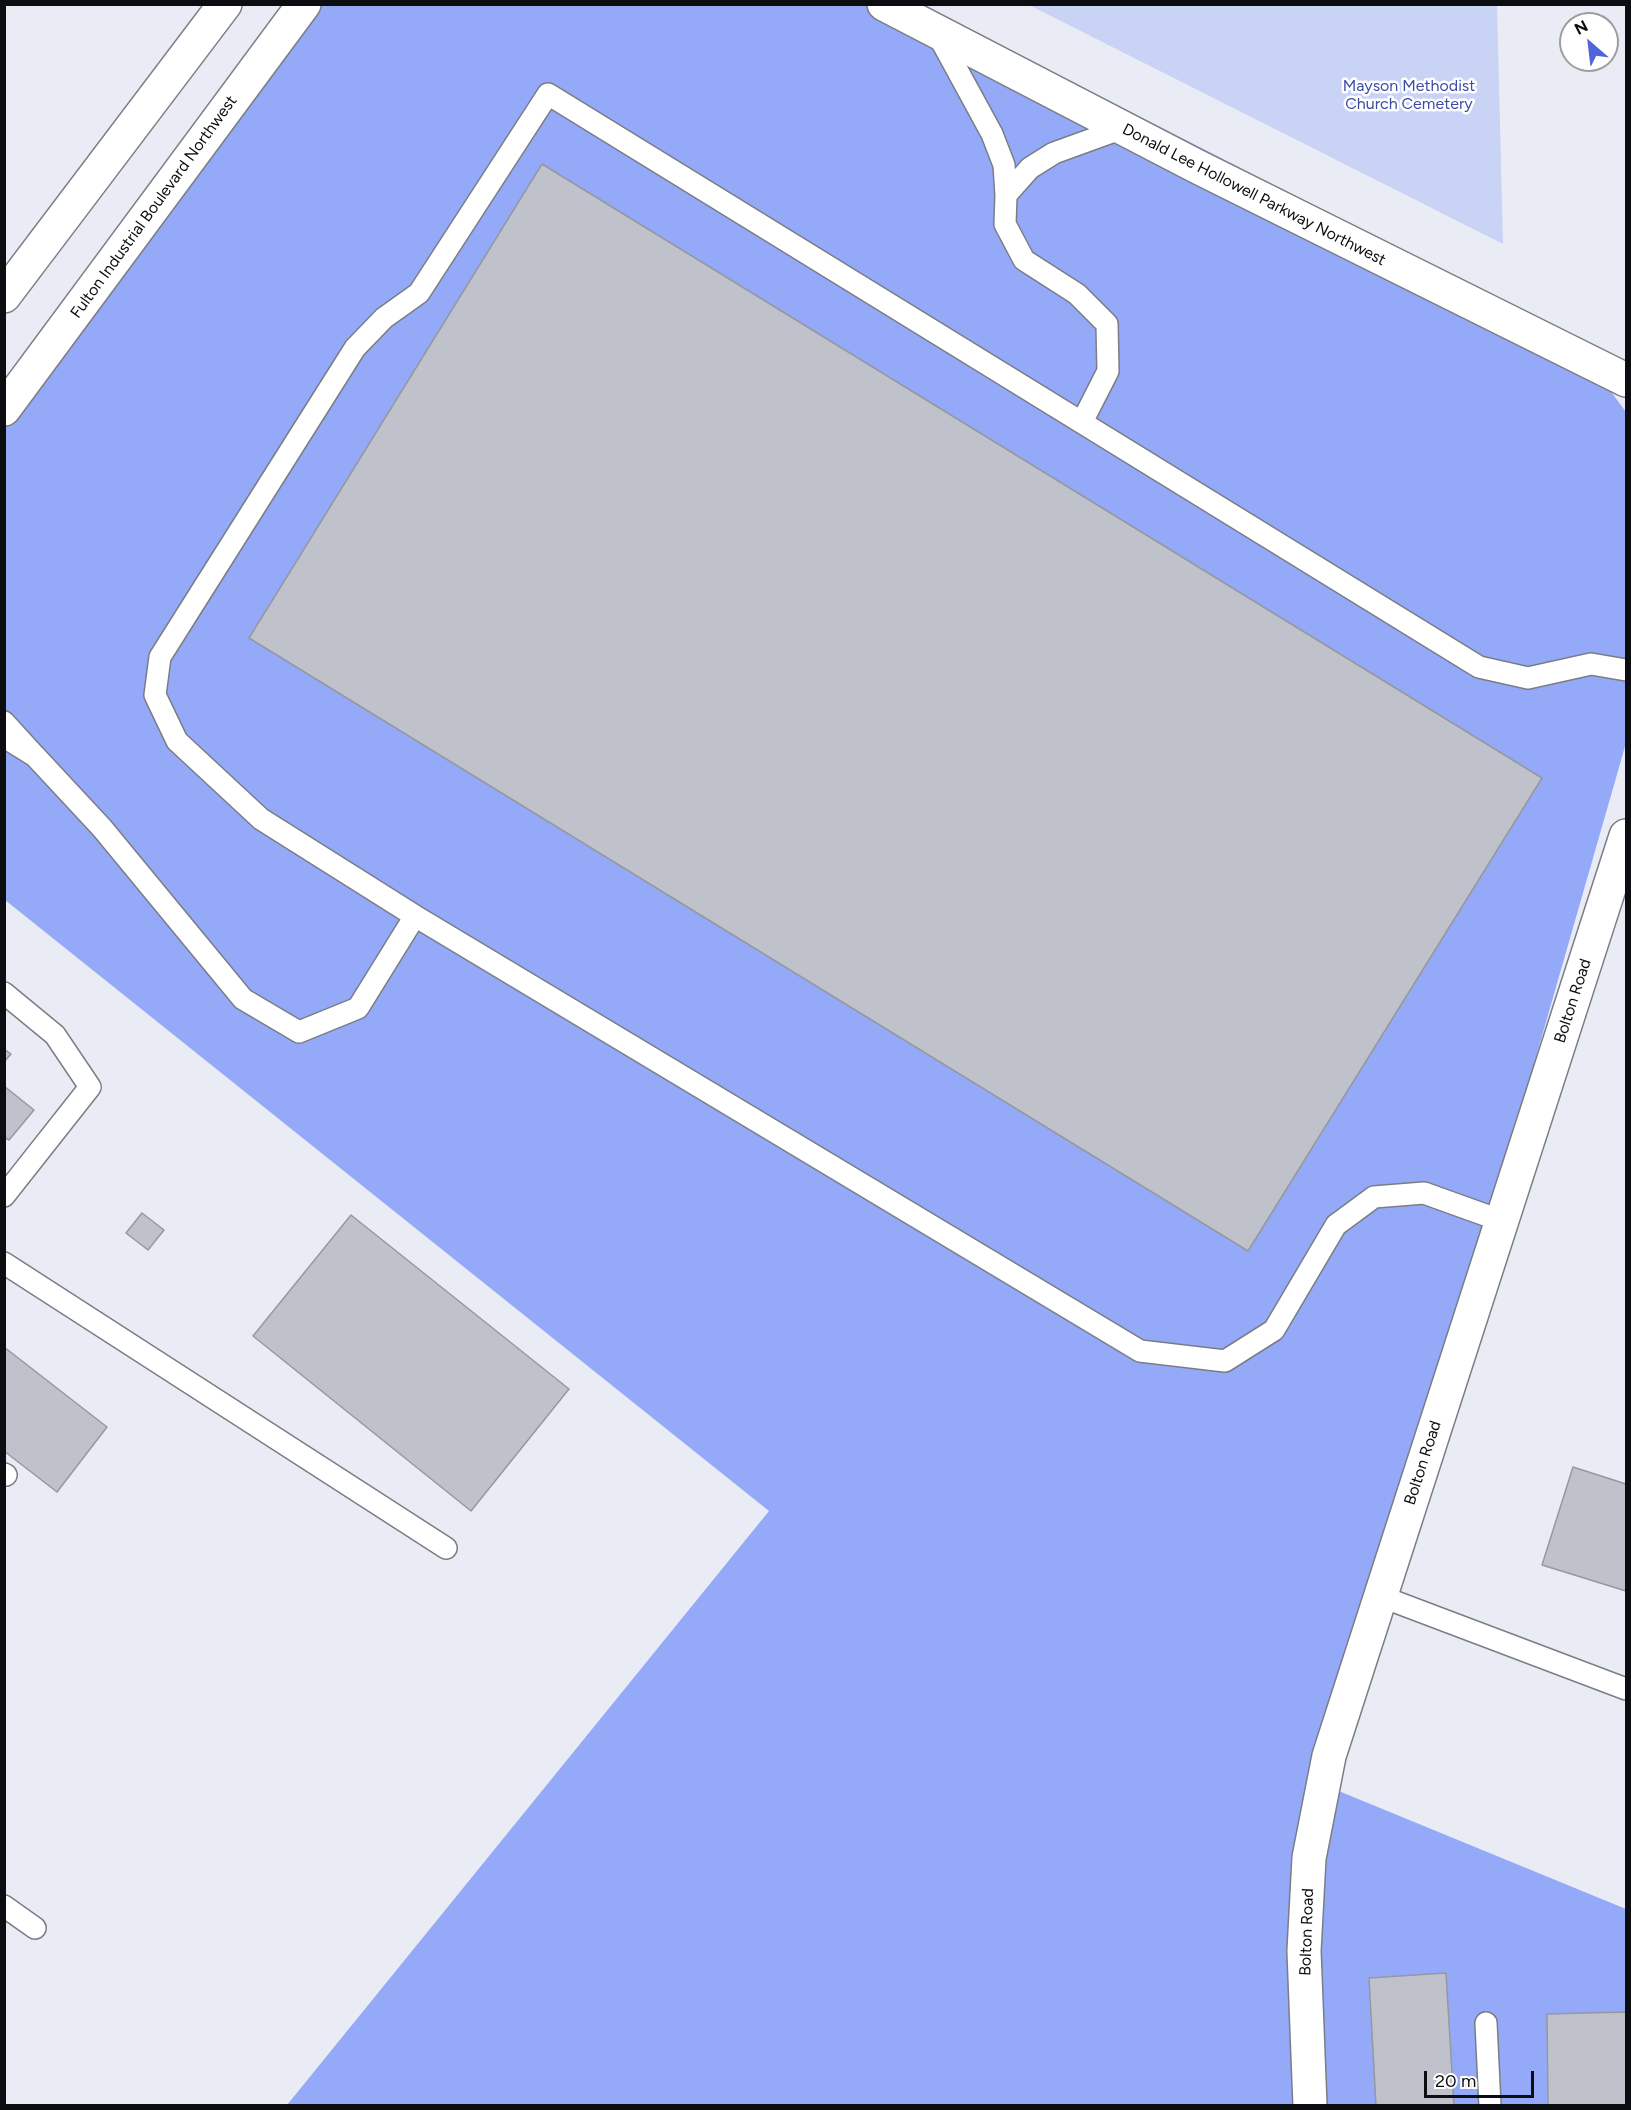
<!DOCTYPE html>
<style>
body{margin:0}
#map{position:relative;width:1631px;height:2110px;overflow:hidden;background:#eaecf5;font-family:Figtree,sans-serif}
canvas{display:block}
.frame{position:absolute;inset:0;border:6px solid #0c0d10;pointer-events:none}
.north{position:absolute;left:1559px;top:12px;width:60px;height:60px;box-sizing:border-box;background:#fff;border:2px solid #9e9e9f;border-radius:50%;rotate:332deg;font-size:16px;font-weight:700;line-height:24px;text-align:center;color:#0c0d10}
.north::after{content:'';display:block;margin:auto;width:21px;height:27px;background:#5065db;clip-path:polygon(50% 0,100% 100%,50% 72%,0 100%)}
.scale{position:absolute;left:1424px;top:2071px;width:110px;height:27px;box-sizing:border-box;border:3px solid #0c0d10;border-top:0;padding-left:8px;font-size:18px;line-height:21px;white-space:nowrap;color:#0c0d10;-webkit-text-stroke:4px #fff;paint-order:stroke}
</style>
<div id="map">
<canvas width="1631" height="2110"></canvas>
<div class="frame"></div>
<div class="north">N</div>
<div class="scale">20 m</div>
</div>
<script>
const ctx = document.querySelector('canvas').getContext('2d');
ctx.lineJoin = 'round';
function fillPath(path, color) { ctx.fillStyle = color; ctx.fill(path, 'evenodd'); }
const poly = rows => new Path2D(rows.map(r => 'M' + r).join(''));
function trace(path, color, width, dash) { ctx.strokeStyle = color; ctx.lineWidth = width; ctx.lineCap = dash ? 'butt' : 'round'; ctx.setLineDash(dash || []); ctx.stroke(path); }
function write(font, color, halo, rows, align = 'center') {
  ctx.font = font + ' Figtree,sans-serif'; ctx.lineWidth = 5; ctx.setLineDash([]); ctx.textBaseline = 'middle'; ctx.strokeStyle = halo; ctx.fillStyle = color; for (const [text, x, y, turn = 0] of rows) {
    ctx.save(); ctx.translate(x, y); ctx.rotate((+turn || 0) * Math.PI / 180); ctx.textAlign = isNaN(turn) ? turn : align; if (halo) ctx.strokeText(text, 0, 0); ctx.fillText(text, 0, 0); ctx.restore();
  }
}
const green = poly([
 [1029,5,1497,5,1503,244]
]);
const forest = poly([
 [302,4,921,5,1570,336,1626,412,1626,743,1474,1273,1307,1778,1626,1909,1626,2105,287,2105,769,1511,5,900,4,382]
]);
const building = poly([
 [542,164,1542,778,1248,1251,249,638,542,164],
 [4,1049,11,1054,4,1062,4,1049],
 [4,1086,34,1110,9,1140,4,1137,4,1086],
 [142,1213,164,1230,148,1250,126,1233,142,1213],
 [351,1215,569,1389,471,1511,253,1336,351,1215],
 [4,1347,107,1427,57,1492,4,1451,4,1347],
 [1573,1467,1626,1484,1626,1591,1542,1565,1573,1467],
 [1446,1973,1454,2106,1376,2106,1369,1978,1446,1973],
 [1626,2012,1626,2106,1548,2106,1547,2014,1626,2012]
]);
const service = poly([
 [937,33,992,134,1004,165,1006,195,1030,168,1054,153,1123,128],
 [1006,195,1005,224,1024,260,1077,294,1107,324,1108,371,1082,422],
 [4,722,35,756,4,737],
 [35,756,102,828,243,999,299,1032,358,1008,415,916,261,819,177,741,155,695,160,657,355,348,384,318,419,293,548,94,1479,667,1528,678,1591,664,1626,670],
 [415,916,1140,1351,1225,1361,1274,1330,1336,1225,1374,1197,1424,1193,1502,1221],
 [4,993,55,1035,90,1087,4,1196],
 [4,1263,446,1548],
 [4,1474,6,1475],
 [1380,1596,1626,1689],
 [4,1906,35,1928],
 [1486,2023,1490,2106]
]);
const tertiary = poly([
 [1310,2106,1304,1951,1309,1858,1329,1756,1626,836]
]);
const primary = poly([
 [884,4,1198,167,1626,380],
 [4,296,225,4],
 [4,409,304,4]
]);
const parkNames = [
 ["Mayson Methodist",1409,86],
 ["Church Cemetery",1409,104]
];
const streetNames = [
 ["Donald Lee Hollowell Parkway Northwest",1254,195,27],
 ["Fulton Industrial Boulevard Northwest",154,207,-54],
 ["Bolton Road",1573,1001,-72],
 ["Bolton Road",1423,1463,-72],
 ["Bolton Road",1307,1932,-88]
];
fillPath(green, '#c8d3f5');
fillPath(forest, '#94aaf9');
fillPath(building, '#bfc2cb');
trace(building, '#9698a0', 1.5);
trace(service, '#7a7d85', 24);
trace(tertiary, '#7a7d85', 36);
trace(primary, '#7a7d85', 36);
trace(service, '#fff', 21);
trace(tertiary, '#fff', 33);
trace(primary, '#fff', 33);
write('16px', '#3b4ca7', '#fff', parkNames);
write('16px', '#0c0d10', '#fff', streetNames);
</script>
